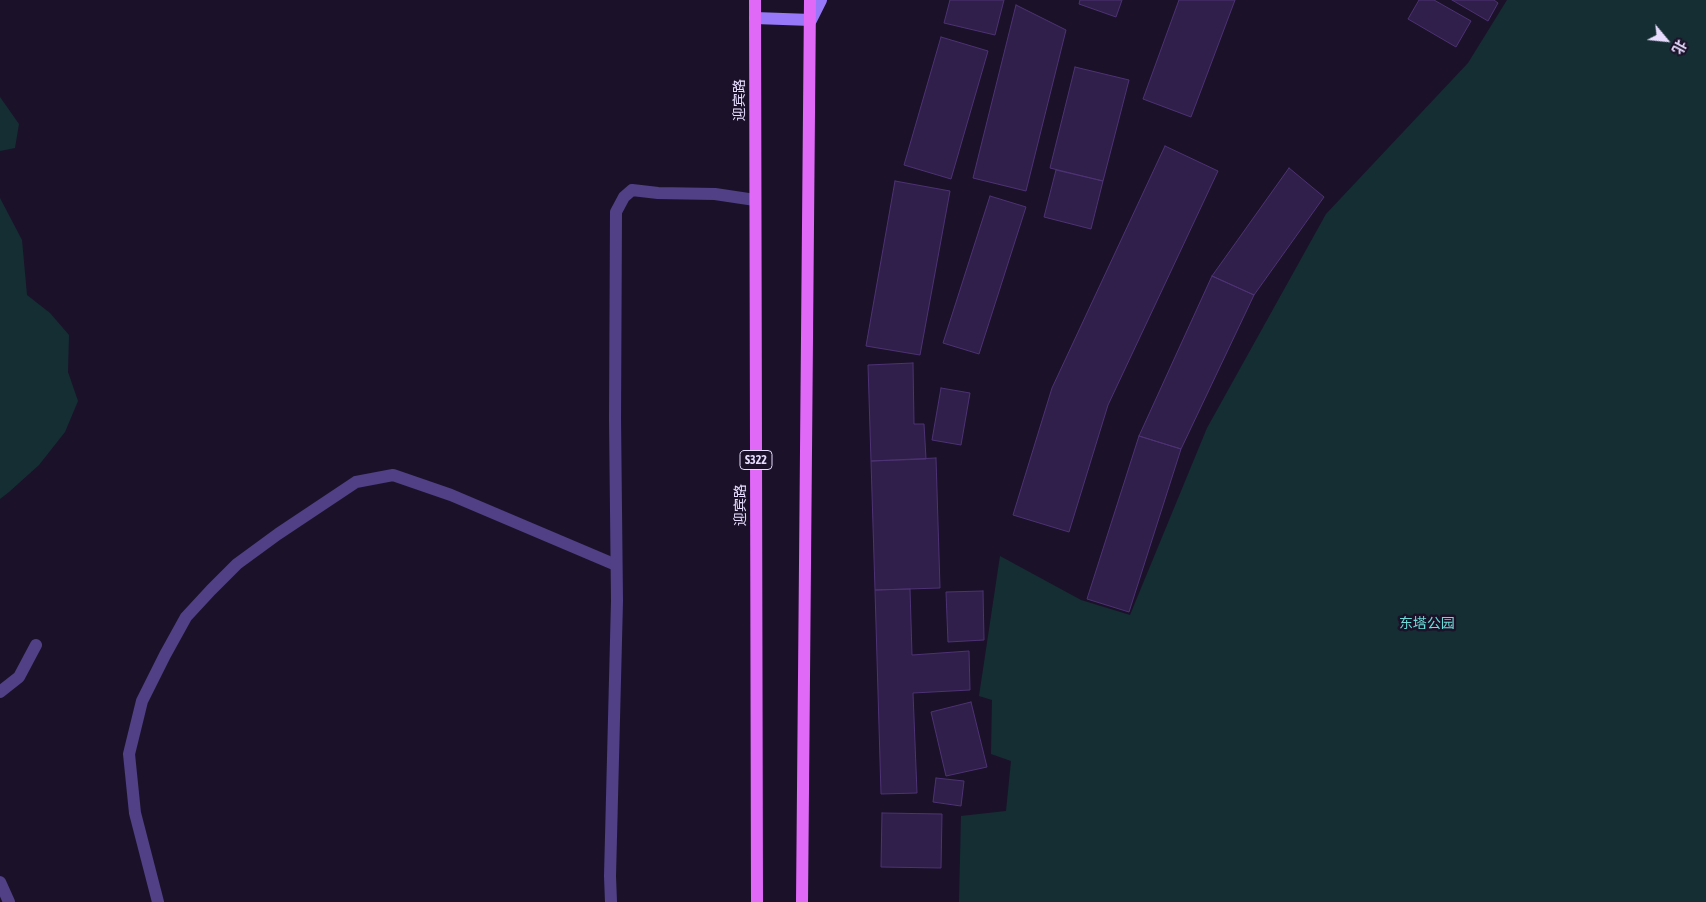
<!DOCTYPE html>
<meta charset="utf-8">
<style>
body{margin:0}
#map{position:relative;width:1706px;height:902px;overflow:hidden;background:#1b122a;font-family:"Asap Condensed","Noto Sans SC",sans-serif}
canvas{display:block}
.north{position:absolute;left:1641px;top:15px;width:50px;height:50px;-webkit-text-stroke:4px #1b122a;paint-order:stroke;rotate:118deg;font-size:14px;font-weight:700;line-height:20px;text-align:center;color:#e7dcfd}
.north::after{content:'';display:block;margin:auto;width:18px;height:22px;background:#e7dcfd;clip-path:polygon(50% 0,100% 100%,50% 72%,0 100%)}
</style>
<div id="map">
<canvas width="1706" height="902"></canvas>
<div class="north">北</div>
</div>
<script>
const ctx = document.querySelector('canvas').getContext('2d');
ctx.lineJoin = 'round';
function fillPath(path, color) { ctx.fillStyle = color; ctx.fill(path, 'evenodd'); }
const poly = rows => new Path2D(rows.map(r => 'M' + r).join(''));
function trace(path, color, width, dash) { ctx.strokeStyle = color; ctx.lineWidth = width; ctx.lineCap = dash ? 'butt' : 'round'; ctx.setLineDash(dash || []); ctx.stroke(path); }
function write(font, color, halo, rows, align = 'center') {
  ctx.font = font + ' "Asap Condensed","Noto Sans SC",sans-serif'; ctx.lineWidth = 5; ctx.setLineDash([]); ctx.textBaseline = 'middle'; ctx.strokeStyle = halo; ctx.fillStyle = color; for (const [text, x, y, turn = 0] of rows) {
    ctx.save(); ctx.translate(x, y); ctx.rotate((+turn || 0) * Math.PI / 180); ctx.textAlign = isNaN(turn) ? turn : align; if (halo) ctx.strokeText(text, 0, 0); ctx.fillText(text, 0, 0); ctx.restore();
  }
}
const green = poly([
 [1507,0,1706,0,1706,902,959,902,961,816,1006,811,1011,761,991,754,992,700,979,696,1000,556,1081,600,1130,615,1207,428,1326,214,1468,63],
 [0,97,19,124,15,148,0,151],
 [0,198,22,240,27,295,50,313,69,335,68,372,78,401,65,432,39,465,9,492,0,499]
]);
const building = poly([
 [950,0,1004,0,995,35,944,23,950,0],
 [1080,0,1122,0,1116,17,1079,4,1080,0],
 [1179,0,1235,0,1191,117,1143,99,1179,0],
 [1419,0,1434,0,1471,21,1456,47,1408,19,1419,0],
 [1452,0,1494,0,1498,3,1488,21,1452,0],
 [1016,5,1066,30,1026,191,973,178,1016,5],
 [941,37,988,51,951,179,904,165,941,37],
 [1075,67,1129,80,1103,181,1050,168,1075,67],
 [1165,146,1218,171,1108,405,1069,532,1013,515,1052,388,1165,146],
 [1289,168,1324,197,1254,295,1212,276,1289,168],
 [1056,170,1103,181,1091,229,1044,217,1056,170],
 [895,181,950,191,920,355,866,346,895,181],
 [990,196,1026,207,979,354,943,343,990,196],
 [1212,276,1254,295,1181,449,1139,436,1212,276],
 [913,363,914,424,924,424,926,459,871,461,868,365,913,363],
 [941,388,970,393,961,445,932,440,941,388],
 [1139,436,1181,449,1129,612,1087,599,1139,436],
 [936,458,940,588,875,590,871,461,936,458],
 [910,589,912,655,969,651,970,690,913,693,917,793,881,794,875,590,910,589],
 [983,591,984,640,948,642,946,592,983,591],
 [971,702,987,767,946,776,931,712,971,702],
 [936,778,964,781,961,806,933,802,936,778],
 [882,813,942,814,941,868,881,867,882,813]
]);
const service = poly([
 [0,692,19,677,36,645],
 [0,882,9,902],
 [158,902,135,813,129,754,142,701,165,655,186,617,211,590,237,564,278,534,356,482,393,475,451,495,616,565]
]);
const minor = poly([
 [611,902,610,876,617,601,615,419,616,212,624,197,632,190,658,193,715,194,755,200]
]);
const secondary = poly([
 [755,18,811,20,821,0]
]);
const primary = poly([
 [755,0,757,902],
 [802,902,810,0]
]);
const shields = [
 [756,460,32]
];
const shieldNames = [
 ["S322",756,460]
];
const streetNames = [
 ["迎宾路",740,100,-90],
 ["迎宾路",741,505,-90]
];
const parkNames = [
 ["东塔公园",1427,624]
];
fillPath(green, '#152e33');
fillPath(building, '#301f4a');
trace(building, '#4d3274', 1);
trace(service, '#514086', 12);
trace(minor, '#514086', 12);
trace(secondary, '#9678f8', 12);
trace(primary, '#e069f8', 12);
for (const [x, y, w] of shields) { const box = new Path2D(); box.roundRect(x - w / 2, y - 9.5, w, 19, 4); ctx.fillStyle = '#1b122a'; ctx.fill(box); trace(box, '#e7dcfd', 1); }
write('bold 12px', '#e7dcfd', null, shieldNames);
write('14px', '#e7dcfd', '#1b122a', streetNames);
write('14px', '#6adbd6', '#1b122a', parkNames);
</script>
